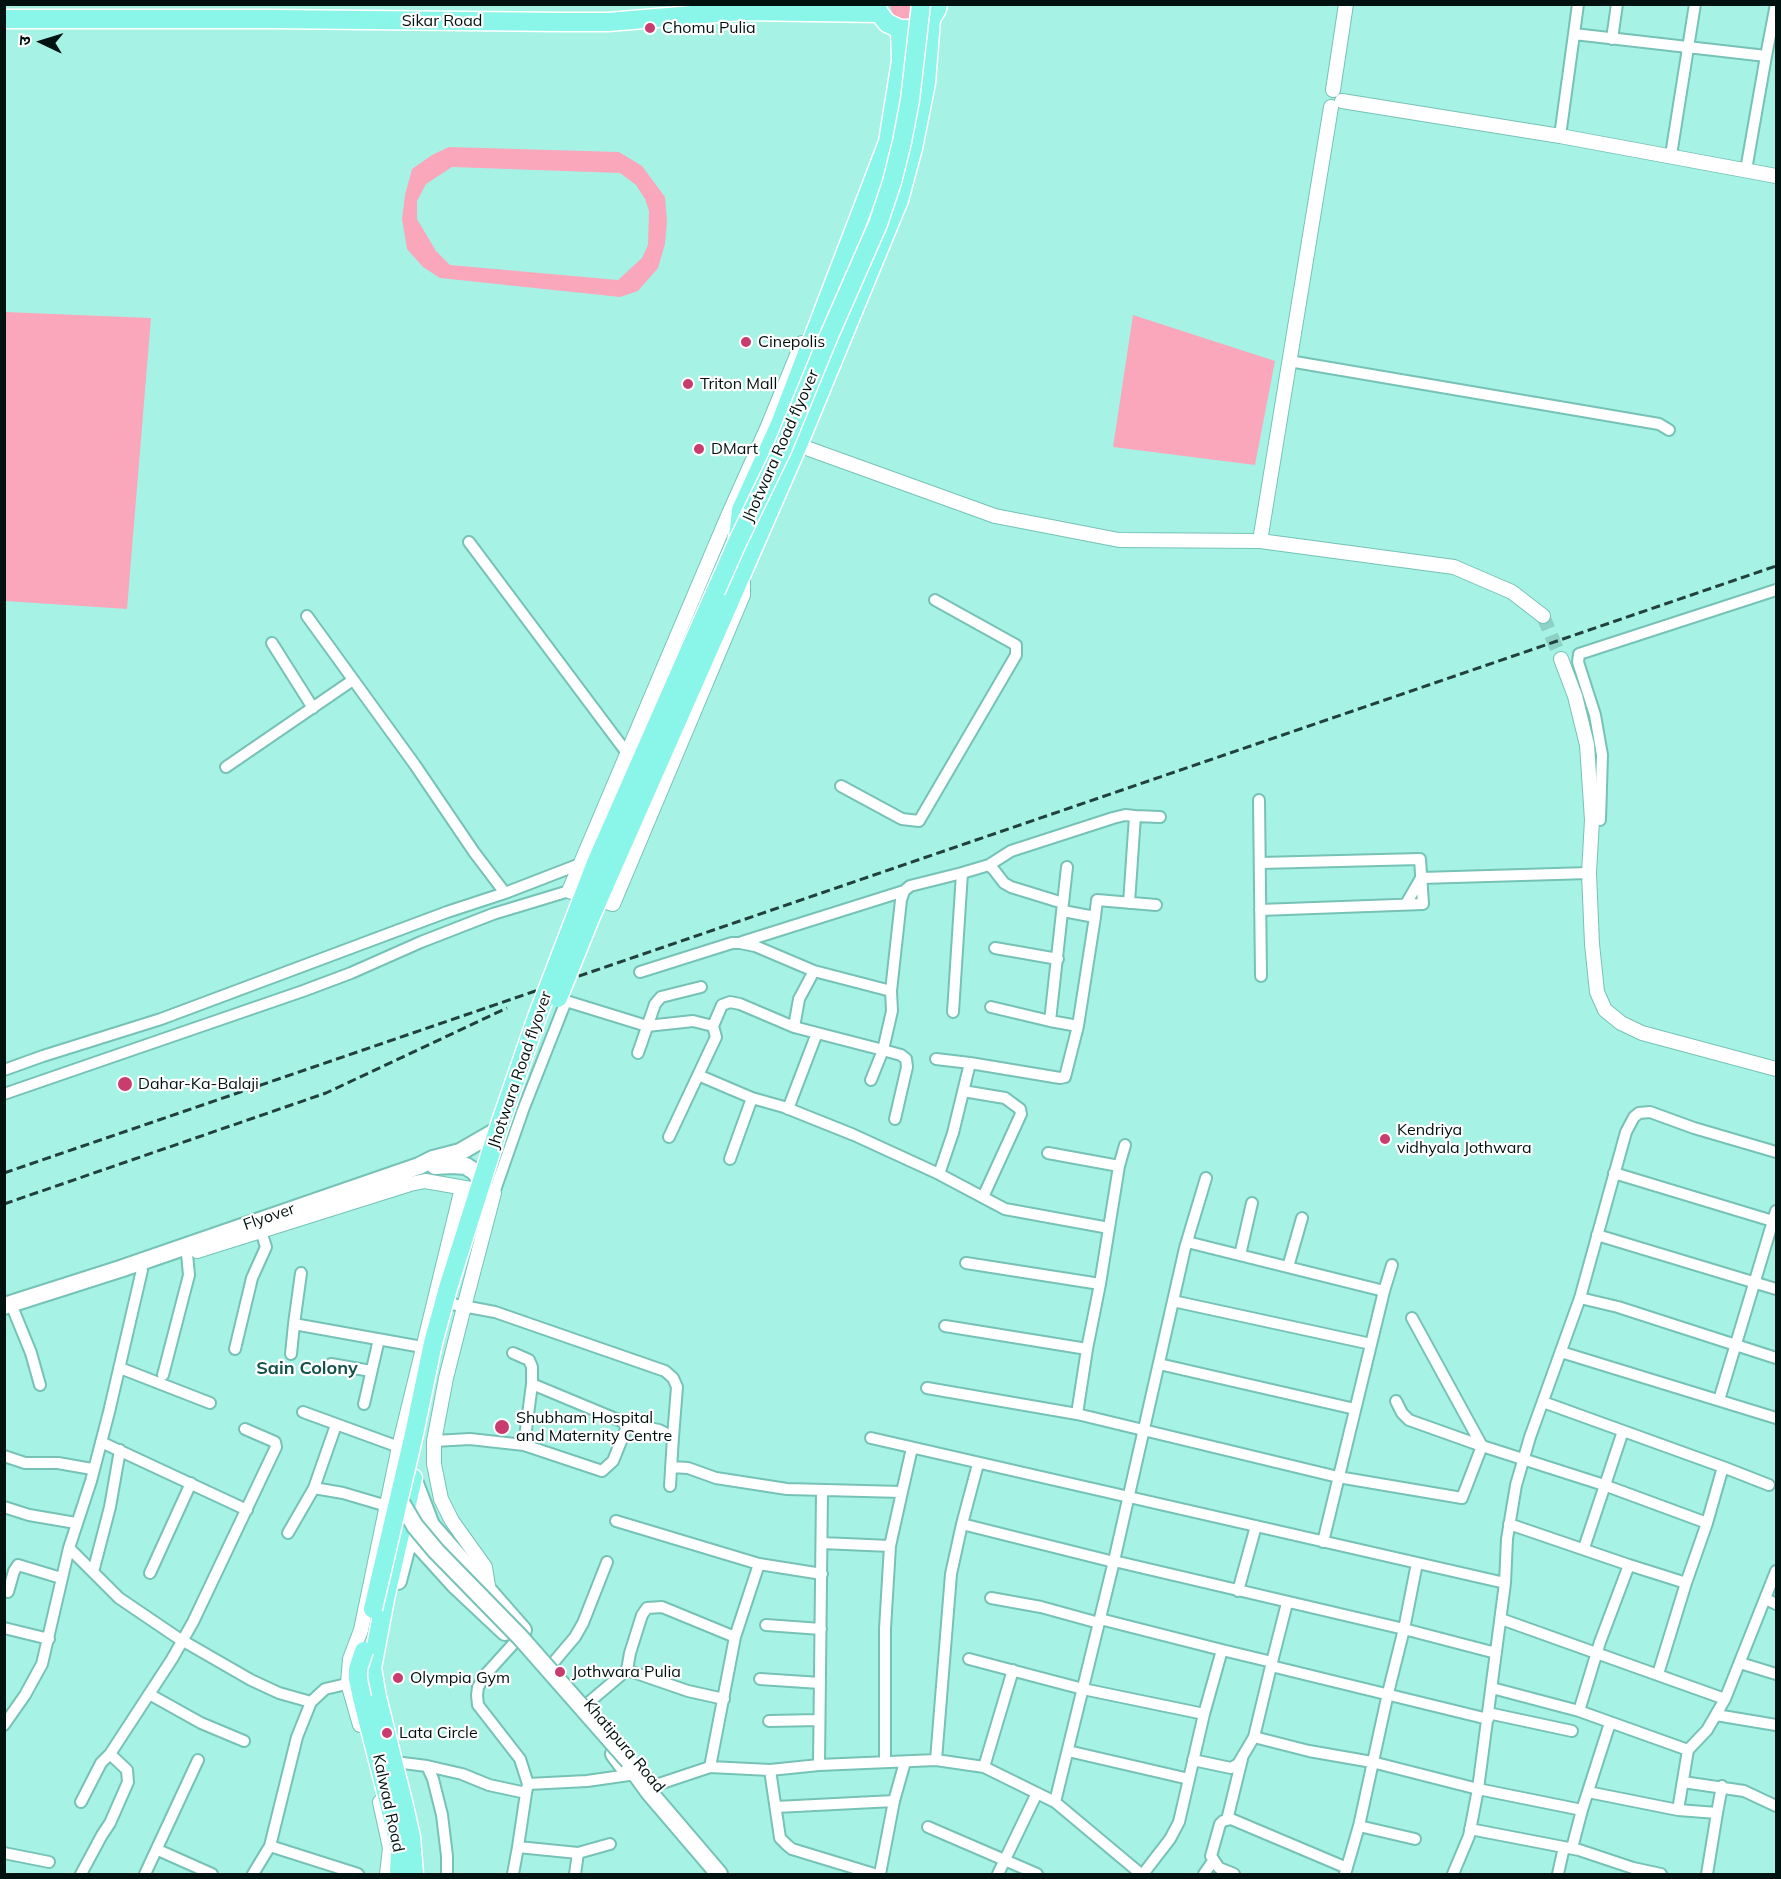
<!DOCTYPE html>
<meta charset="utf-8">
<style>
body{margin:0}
#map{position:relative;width:1781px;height:1879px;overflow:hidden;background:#a6f3e6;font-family:Mulish,"Noto Sans Devanagari",sans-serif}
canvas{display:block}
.frame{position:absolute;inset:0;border:6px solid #00120f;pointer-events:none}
.north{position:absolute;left:12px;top:12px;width:60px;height:60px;-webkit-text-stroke:4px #fff;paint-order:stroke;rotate:274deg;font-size:16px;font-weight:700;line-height:24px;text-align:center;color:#00120f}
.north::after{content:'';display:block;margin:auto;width:21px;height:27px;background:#00120f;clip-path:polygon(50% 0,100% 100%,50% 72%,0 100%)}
</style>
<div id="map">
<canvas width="1781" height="1879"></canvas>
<div class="frame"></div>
<div class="north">उ</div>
</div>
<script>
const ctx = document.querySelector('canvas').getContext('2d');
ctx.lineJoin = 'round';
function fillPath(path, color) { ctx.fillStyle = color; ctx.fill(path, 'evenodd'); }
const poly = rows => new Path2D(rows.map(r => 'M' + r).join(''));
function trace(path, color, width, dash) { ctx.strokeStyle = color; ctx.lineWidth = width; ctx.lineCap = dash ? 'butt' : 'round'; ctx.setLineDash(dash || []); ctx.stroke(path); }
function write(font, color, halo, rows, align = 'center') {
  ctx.font = font + ' Mulish,sans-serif'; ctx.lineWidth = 4.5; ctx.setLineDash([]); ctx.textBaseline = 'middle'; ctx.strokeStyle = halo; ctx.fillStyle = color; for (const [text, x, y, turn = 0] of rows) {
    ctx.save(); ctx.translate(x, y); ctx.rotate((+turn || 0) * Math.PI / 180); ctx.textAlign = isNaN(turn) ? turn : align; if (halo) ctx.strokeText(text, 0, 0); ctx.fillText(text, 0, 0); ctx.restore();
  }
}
const green = poly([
 [890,5,912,5,911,19,903,22,893,17],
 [449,147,619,152,642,166,665,197,667,221,665,244,658,268,638,291,620,297,440,278,423,267,407,249,402,219,405,195,412,169,432,155],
 [452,167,620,173,636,185,645,199,649,211,648,245,642,258,618,280,450,265,436,251,417,219,417,201,426,184],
 [5,312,151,318,127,609,5,601],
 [1133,315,1275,361,1255,465,1113,447]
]);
const tertiaryTunnel = poly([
 [1543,616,1561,659]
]);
const minor = poly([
 [1574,34,1578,4],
 [1612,39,1617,4],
 [1766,56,1776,4],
 [1560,136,1574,34,1766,56,1746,170],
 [1671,155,1695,4],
 [1289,361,1659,424,1669,430],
 [469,542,627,753],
 [307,616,415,765,474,852,505,893],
 [272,643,313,708],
 [226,767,353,680],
 [841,786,902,819,919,821,1016,655,1016,645,935,600],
 [1259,800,1261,976],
 [1135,816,1160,817],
 [1600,820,1602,755,1595,715,1578,662,1579,654,1776,590],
 [1260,863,1420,859,1423,904,1260,910],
 [989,865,1011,851,1113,818,1125,815,1135,816,1129,903],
 [962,873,989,865,994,870,1004,883,1011,887,1063,903,1050,1021,991,1007],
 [1063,903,1067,867],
 [1406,904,1421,878,1589,873],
 [1063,911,1095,917,1078,1026],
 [1095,917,1097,900,1156,905],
 [742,942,904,891],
 [995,948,1058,959],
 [640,972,732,943,740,943,755,946,814,971,891,991],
 [713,1026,722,1005,730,1002,740,1004,794,1027,799,999,814,971],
 [794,1027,883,1050,892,1011,891,991,901,900,904,891,910,886,962,873,953,1012],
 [638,1053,655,1004,661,997,701,987],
 [936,1059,970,1063,953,1133,939,1174],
 [970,1063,1060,1078,1065,1077,1078,1026,1050,1021],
 [4,1070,43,1056,161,1019,447,912,505,893,580,864],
 [698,1075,752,1098,730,1159],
 [871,1080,883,1050,901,1055,906,1059,907,1067,895,1119],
 [963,1091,1005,1098,1020,1109,1021,1114,983,1197],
 [4,1094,303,991,351,973,421,942,493,914,569,891],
 [752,1098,784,1107,854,1135,939,1174,1005,1209,1109,1228,1119,1166,1048,1153],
 [788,1109,817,1033],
 [1119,1166,1125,1145],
 [1614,1173,1776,1222],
 [494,1193,523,1110,566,1001,647,1026,693,1021,713,1026,716,1037,669,1137],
 [1597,1235,1776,1289],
 [1187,1242,1384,1291],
 [1240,1255,1252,1203],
 [966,1263,1100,1284,1109,1228],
 [1288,1267,1302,1218],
 [142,1270,109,1412,91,1481,69,1548,119,1598,178,1638,251,1680,279,1693,311,1702,325,1689,355,1682],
 [301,1273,294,1324,422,1347],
 [1580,1298,1618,1307,1776,1358],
 [1173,1301,1371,1344],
 [441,1302,495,1312,665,1371,673,1378,677,1387,673,1437],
 [11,1304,31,1353,40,1385],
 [945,1326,1087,1349,1100,1284],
 [235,1349,252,1278,266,1247,261,1231],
 [1561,1352,1776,1418],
 [513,1353,529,1360,532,1367,532,1384,628,1424],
 [291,1354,294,1324],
 [331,1364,371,1371],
 [1159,1364,1355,1409],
 [120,1368,210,1403],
 [163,1375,189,1275,187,1254],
 [927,1388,1077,1414,1338,1477,1462,1498,1482,1446,1412,1318],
 [1719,1400,1776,1211],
 [1396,1401,1402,1413,1409,1420,1482,1446,1604,1485,1707,1523],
 [1543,1402,1723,1467,1707,1523,1686,1583],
 [364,1404,379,1339],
 [303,1412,399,1447],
 [1077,1414,1087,1349],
 [871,1438,1505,1583],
 [434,1441,470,1439,524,1445,602,1471,613,1461,628,1424,659,1430,673,1437,670,1486],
 [101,1442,247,1510],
 [524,1445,532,1384],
 [4,1456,25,1463,58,1463,92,1469],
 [671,1467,688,1468,716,1478,787,1489,902,1492,890,1546,822,1543],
 [1723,1467,1769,1485],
 [314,1488,336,1425],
 [902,1492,912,1448],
 [4,1507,29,1515,76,1523],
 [616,1521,759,1564,822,1574],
 [962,1524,1114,1562],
 [288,1533,314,1488,343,1493,387,1506],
 [1323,1542,1384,1291,1392,1265],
 [1584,1548,1623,1431],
 [1114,1561,1404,1629,1417,1563],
 [1629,1565,1686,1583,1658,1674],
 [93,1572,110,1507,120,1450],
 [150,1573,191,1483],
 [1238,1591,1256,1526],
 [8,1592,14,1571,18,1565,61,1578],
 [991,1598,1041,1607,1099,1623],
 [1766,1599,1776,1604],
 [1100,1619,1222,1650,1204,1714],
 [1501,1619,1725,1699,1707,1730,1688,1750,1579,1711],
 [766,1625,821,1629],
 [4,1628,49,1639],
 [515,1642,486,1674,478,1687,477,1695,478,1705,520,1759,528,1784,526,1793],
 [1222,1650,1272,1662,1287,1603],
 [969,1659,1083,1689,1204,1714,1179,1822,1170,1839,1143,1874],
 [553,1663,575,1637,583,1623,607,1562],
 [1740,1663,1776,1674],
 [1271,1666,1488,1719],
 [627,1670,688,1691,724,1699],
 [760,1679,820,1683],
 [1492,1688,1579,1711,1600,1642,1629,1565,1509,1524],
 [149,1694,201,1723,244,1741],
 [1725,1699,1776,1571],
 [588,1703,627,1670,630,1653,642,1615,647,1608,662,1607,735,1637],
 [1488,1713,1572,1731],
 [1716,1715,1776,1725],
 [769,1721,819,1720],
 [4,1725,25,1695,42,1664,69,1548],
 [1254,1737,1309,1751,1372,1762,1478,1789,1582,1810,1610,1723],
 [1068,1751,1189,1779],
 [936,1760,984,1767,1013,1670],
 [1193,1760,1231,1768,1238,1764,1254,1737,1272,1662],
 [395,1762,427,1766,462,1774,489,1785,526,1793,518,1847],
 [885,1762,885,1629,890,1546],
 [819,1765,936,1760,951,1574,962,1524,978,1464],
 [427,1766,433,1779,442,1815,447,1856,447,1874],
 [710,1767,770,1770,819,1765,822,1491],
 [984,1767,1055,1802,1114,1561,1185,1248,1206,1178],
 [770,1770,780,1838,787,1845,792,1849,874,1874],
 [1683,1782,1744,1791,1776,1806],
 [528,1784,587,1781,636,1774],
 [649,1792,656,1785,710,1767,735,1637,759,1564],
 [1588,1792,1678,1810,1688,1750],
 [81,1802,101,1763,110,1754],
 [1055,1802,1141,1874],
 [776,1807,894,1801],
 [1678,1810,1717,1813,1707,1874],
 [1717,1813,1722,1786],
 [1227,1820,1242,1759],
 [1359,1826,1415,1839],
 [928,1827,1037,1874],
 [1470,1829,1579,1850,1633,1868,1661,1874],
 [270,1846,358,1874],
 [1572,1848,1582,1810],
 [158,1850,212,1874],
 [4,1853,49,1862],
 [578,1853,610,1844],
 [81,1874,102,1835,110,1823,128,1782,127,1770,110,1754,172,1659,193,1622,276,1447,275,1442,245,1429],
 [145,1874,198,1760],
 [253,1874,270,1846,297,1737,311,1702],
 [513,1874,518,1847,578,1853,575,1874],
 [880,1874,894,1801,905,1762],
 [998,1874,1037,1793],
 [1204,1874,1213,1861],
 [1234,1874,1219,1868,1211,1856,1220,1824,1223,1821,1231,1819,1347,1868],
 [1345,1874,1359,1826,1388,1693,1404,1629,1496,1653],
 [1453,1874,1469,1836,1478,1789,1505,1583,1507,1539,1516,1485,1530,1437,1580,1298,1626,1132,1634,1117,1639,1113,1650,1112,1694,1128,1776,1152],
 [1558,1874,1564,1847]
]);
const tertiary = poly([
 [1333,90,1346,4],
 [1342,101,1560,136,1776,176],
 [1331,107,1260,541,1454,567,1512,592,1543,616],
 [798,445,995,516,1119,540,1260,541],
 [743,577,743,595,613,904,569,891,727,518,768,426,802,343],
 [1561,659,1575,696,1587,745,1592,820,1589,873,1592,944,1597,992,1605,1010,1621,1023,1642,1033,1776,1069],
 [197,1251,410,1184,425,1181,494,1193,464,1307,446,1378,434,1441,434,1464,441,1499,452,1521,485,1567,489,1592],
 [360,1725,348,1683,350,1659,361,1630,399,1447,462,1188],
 [380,1802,390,1848,387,1874]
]);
const secondary = poly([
 [435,1166,452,1165,466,1166,475,1172,482,1182],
 [4,1306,120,1269,419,1166,433,1159,460,1152,498,1130],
 [413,1478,431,1525,523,1630],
 [398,1581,406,1550,410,1544,417,1543,455,1585,505,1632],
 [614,1754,623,1766,636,1774,649,1792,719,1874]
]);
const primary = poly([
 [876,4,879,13,887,23,900,29,908,29,921,27,931,19,937,9,938,4],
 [4,19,270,19,564,22,608,22,741,11,879,13],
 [738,538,741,510,780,424,888,142,901,61,900,29],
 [729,603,798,445,899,200,913,148,926,83,931,19],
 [413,1478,385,1599,372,1668,377,1697,405,1810,411,1837,414,1874],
 [362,1698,396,1831,400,1851,399,1874]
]);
const rail = poly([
 [4,1173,1776,566],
 [4,1204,326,1093,507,1008]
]);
const secondaryBridge = poly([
 [399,1499,415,1526,436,1551,520,1637,629,1761]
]);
const primaryBridge = poly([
 [558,998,591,916,729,603],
 [373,1609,414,1434,433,1343,448,1288,498,1130,537,1017,596,863,737,543,782,450,828,338,878,224,892,182,902,142,910,100,921,4],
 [362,1698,358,1679,358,1669,364,1651]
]);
const markers = [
 [650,28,6,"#c83c6e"],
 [746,342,6,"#c83c6e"],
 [688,384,6,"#c83c6e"],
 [699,449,6,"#c83c6e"],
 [125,1084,8,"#c83c6e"],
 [1385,1139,6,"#c83c6e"],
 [502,1427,8,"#c83c6e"],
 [560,1672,6,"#c83c6e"],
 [398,1678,6,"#c83c6e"],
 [387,1733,6,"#c83c6e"]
];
const streetNames = [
 ["Sikar Road",442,21],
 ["Jhotwara Road flyover",781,446,-66],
 ["Jhotwara Road flyover",520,1070,-71],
 ["Flyover",269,1217,-19],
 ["Khatipura Road",624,1746,50],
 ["Kalwad Road",388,1803,78]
];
const poiNames = [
 ["Chomu Pulia",662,28],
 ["Cinepolis",758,342],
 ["Triton Mall",700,384],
 ["DMart",711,449],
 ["Dahar-Ka-Balaji",138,1084],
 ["Kendriya",1397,1130],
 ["vidhyala Jothwara",1397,1148],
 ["Shubham Hospital",516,1418],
 ["and Maternity Centre",516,1436],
 ["Jothwara Pulia",572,1672],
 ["Olympia Gym",410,1678],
 ["Lata Circle",399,1733]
];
const neighbourhoodNames = [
 ["Sain Colony",307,1369]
];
fillPath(green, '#faa7bc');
trace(tertiaryTunnel, '#8dd1c6', 14, [14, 7]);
trace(minor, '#76c2b6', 14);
trace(tertiary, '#76c2b6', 16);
trace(secondary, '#76c2b6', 20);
trace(primary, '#fff', 21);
trace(minor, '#fff', 10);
trace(tertiary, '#fff', 14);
trace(secondary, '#fff', 16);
trace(primary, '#89f6e9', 18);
trace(rail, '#23413c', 3, [9, 4.5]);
trace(secondaryBridge, '#76c2b6', 20, []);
trace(primaryBridge, '#fff', 21, []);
trace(secondaryBridge, '#fff', 16);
trace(primaryBridge, '#89f6e9', 18);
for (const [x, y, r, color] of markers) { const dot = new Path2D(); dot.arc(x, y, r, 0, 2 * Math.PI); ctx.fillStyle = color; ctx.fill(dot); trace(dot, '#fff', 2); }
write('16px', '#00120f', '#fff', streetNames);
write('16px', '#00120f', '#fff', poiNames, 'left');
write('bold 18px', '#14524a', '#fff', neighbourhoodNames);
</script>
